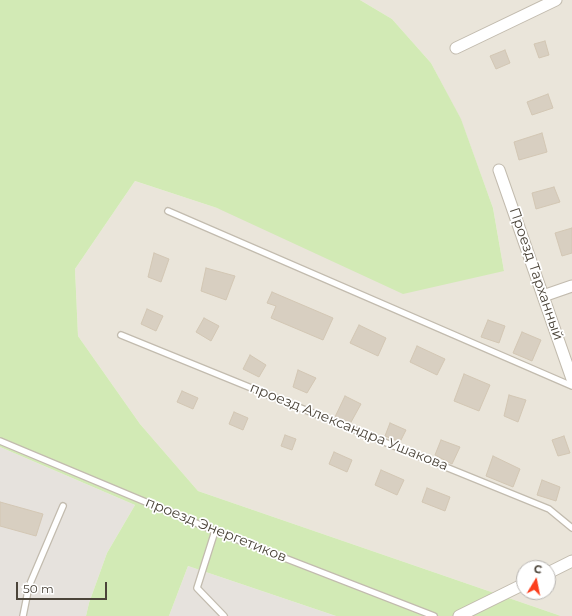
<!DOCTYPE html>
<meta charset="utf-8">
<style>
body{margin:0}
#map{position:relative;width:572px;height:616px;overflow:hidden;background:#f6f3ec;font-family:Montserrat,sans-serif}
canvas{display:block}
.north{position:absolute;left:516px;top:560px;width:40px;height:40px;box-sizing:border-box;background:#fff;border:1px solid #b7b4b0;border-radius:50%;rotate:10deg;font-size:11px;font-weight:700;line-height:16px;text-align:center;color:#4b4439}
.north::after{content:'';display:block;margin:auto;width:14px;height:18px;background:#fc3f1d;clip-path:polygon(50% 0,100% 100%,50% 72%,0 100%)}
.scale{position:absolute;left:16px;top:582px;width:91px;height:18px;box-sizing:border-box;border:2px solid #4b4439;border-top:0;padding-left:5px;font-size:12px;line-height:14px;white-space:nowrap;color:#4b4439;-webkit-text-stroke:3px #fff;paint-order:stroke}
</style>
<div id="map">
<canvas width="572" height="616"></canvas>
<div class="north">С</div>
<div class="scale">50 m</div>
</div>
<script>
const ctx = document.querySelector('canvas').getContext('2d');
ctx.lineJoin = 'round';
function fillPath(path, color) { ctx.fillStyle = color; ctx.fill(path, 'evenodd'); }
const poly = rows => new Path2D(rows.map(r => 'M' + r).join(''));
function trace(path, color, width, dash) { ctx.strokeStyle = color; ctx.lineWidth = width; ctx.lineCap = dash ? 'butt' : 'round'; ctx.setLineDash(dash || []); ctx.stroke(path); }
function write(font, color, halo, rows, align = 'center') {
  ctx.font = font + ' Montserrat,sans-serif'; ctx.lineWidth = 3.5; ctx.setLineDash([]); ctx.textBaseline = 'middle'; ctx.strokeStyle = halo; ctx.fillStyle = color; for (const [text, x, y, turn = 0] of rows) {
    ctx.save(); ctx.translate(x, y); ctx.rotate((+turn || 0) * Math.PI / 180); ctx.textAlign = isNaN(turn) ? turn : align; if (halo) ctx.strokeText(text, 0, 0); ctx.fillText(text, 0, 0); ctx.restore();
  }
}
const residential = poly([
 [360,0,572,0,572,616,561,616,198,491,140,424,78,336,75,269,135,181,217,208,504,271,493,208,461,120,431,63,392,19],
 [524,568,548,568,548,592,524,592]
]);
const industrial = poly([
 [0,447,135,505,107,553,89,603,86,616,0,616],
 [188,566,336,616,169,616]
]);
const green = poly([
 [0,0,360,0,392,19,431,63,461,119,493,208,504,271,403,294,217,208,135,181,75,269,78,336,140,424,198,491,561,616,336,616,188,566,169,616,86,616,89,603,107,553,135,505,0,447]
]);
const building = poly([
 [545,41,549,55,539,58,534,44,545,41],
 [505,50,510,63,496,69,490,56,505,50],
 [548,94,553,108,532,115,527,102,548,94],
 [542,133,547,152,519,160,514,142,542,133],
 [554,187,560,202,536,209,532,193,554,187],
 [572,228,572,253,562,256,555,233,572,228],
 [154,253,169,259,161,282,148,277,154,253],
 [206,268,235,276,226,300,201,291,206,268],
 [272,292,333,318,323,340,271,318,276,306,267,303,272,292],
 [147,309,163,316,156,331,141,324,147,309],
 [204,318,219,326,211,341,196,332,204,318],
 [488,320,505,326,499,343,481,337,488,320],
 [359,325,386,338,378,356,350,343,359,325],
 [522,332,541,340,532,361,513,353,522,332],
 [417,346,445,359,437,375,410,362,417,346],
 [250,355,266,365,259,377,243,369,250,355],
 [298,370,316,378,307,393,293,387,298,370],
 [464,374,490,385,479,411,454,401,464,374],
 [182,391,198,398,193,409,177,402,182,391],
 [509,395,526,400,518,422,504,416,509,395],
 [345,396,361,404,350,424,335,417,345,396],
 [234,412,248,418,243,430,229,424,234,412],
 [390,423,406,430,400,442,385,436,390,423],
 [285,435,296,439,292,450,281,446,285,435],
 [564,436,570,453,558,456,552,440,564,436],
 [441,440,460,447,452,464,435,455,441,440],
 [334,452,352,460,347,472,329,464,334,452],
 [493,456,520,469,513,487,486,476,493,456],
 [381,470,404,480,397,495,375,485,381,470],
 [542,480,560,487,556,501,537,495,542,480],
 [427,488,450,497,445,511,422,502,427,488],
 [0,502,43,514,36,536,0,526,0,502]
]);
const lane = poly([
 [168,211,572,386],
 [121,335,549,509,572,528],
 [0,441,215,531,434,616],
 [215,531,197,588,224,616],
 [23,616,29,586,63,506]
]);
const street = poly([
 [456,48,556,0],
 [499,170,572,379],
 [543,296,572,286],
 [548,573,572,561],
 [459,616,524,584]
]);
const streetNames = [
 ["Проезд Тарханный",536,274,71],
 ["проезд Александра Ушакова",349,427,22],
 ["проезд Энергетиков",216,530,22]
];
fillPath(residential, '#eae5da');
fillPath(industrial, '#e6e2dd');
fillPath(green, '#d2eab5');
fillPath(building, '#d8cfc1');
trace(building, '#d3c7b4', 1);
trace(lane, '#c2bbae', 8);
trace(street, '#c2bbae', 13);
trace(lane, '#fff', 5.5);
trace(street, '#fff', 11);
write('14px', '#4b4439', '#fff', streetNames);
</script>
